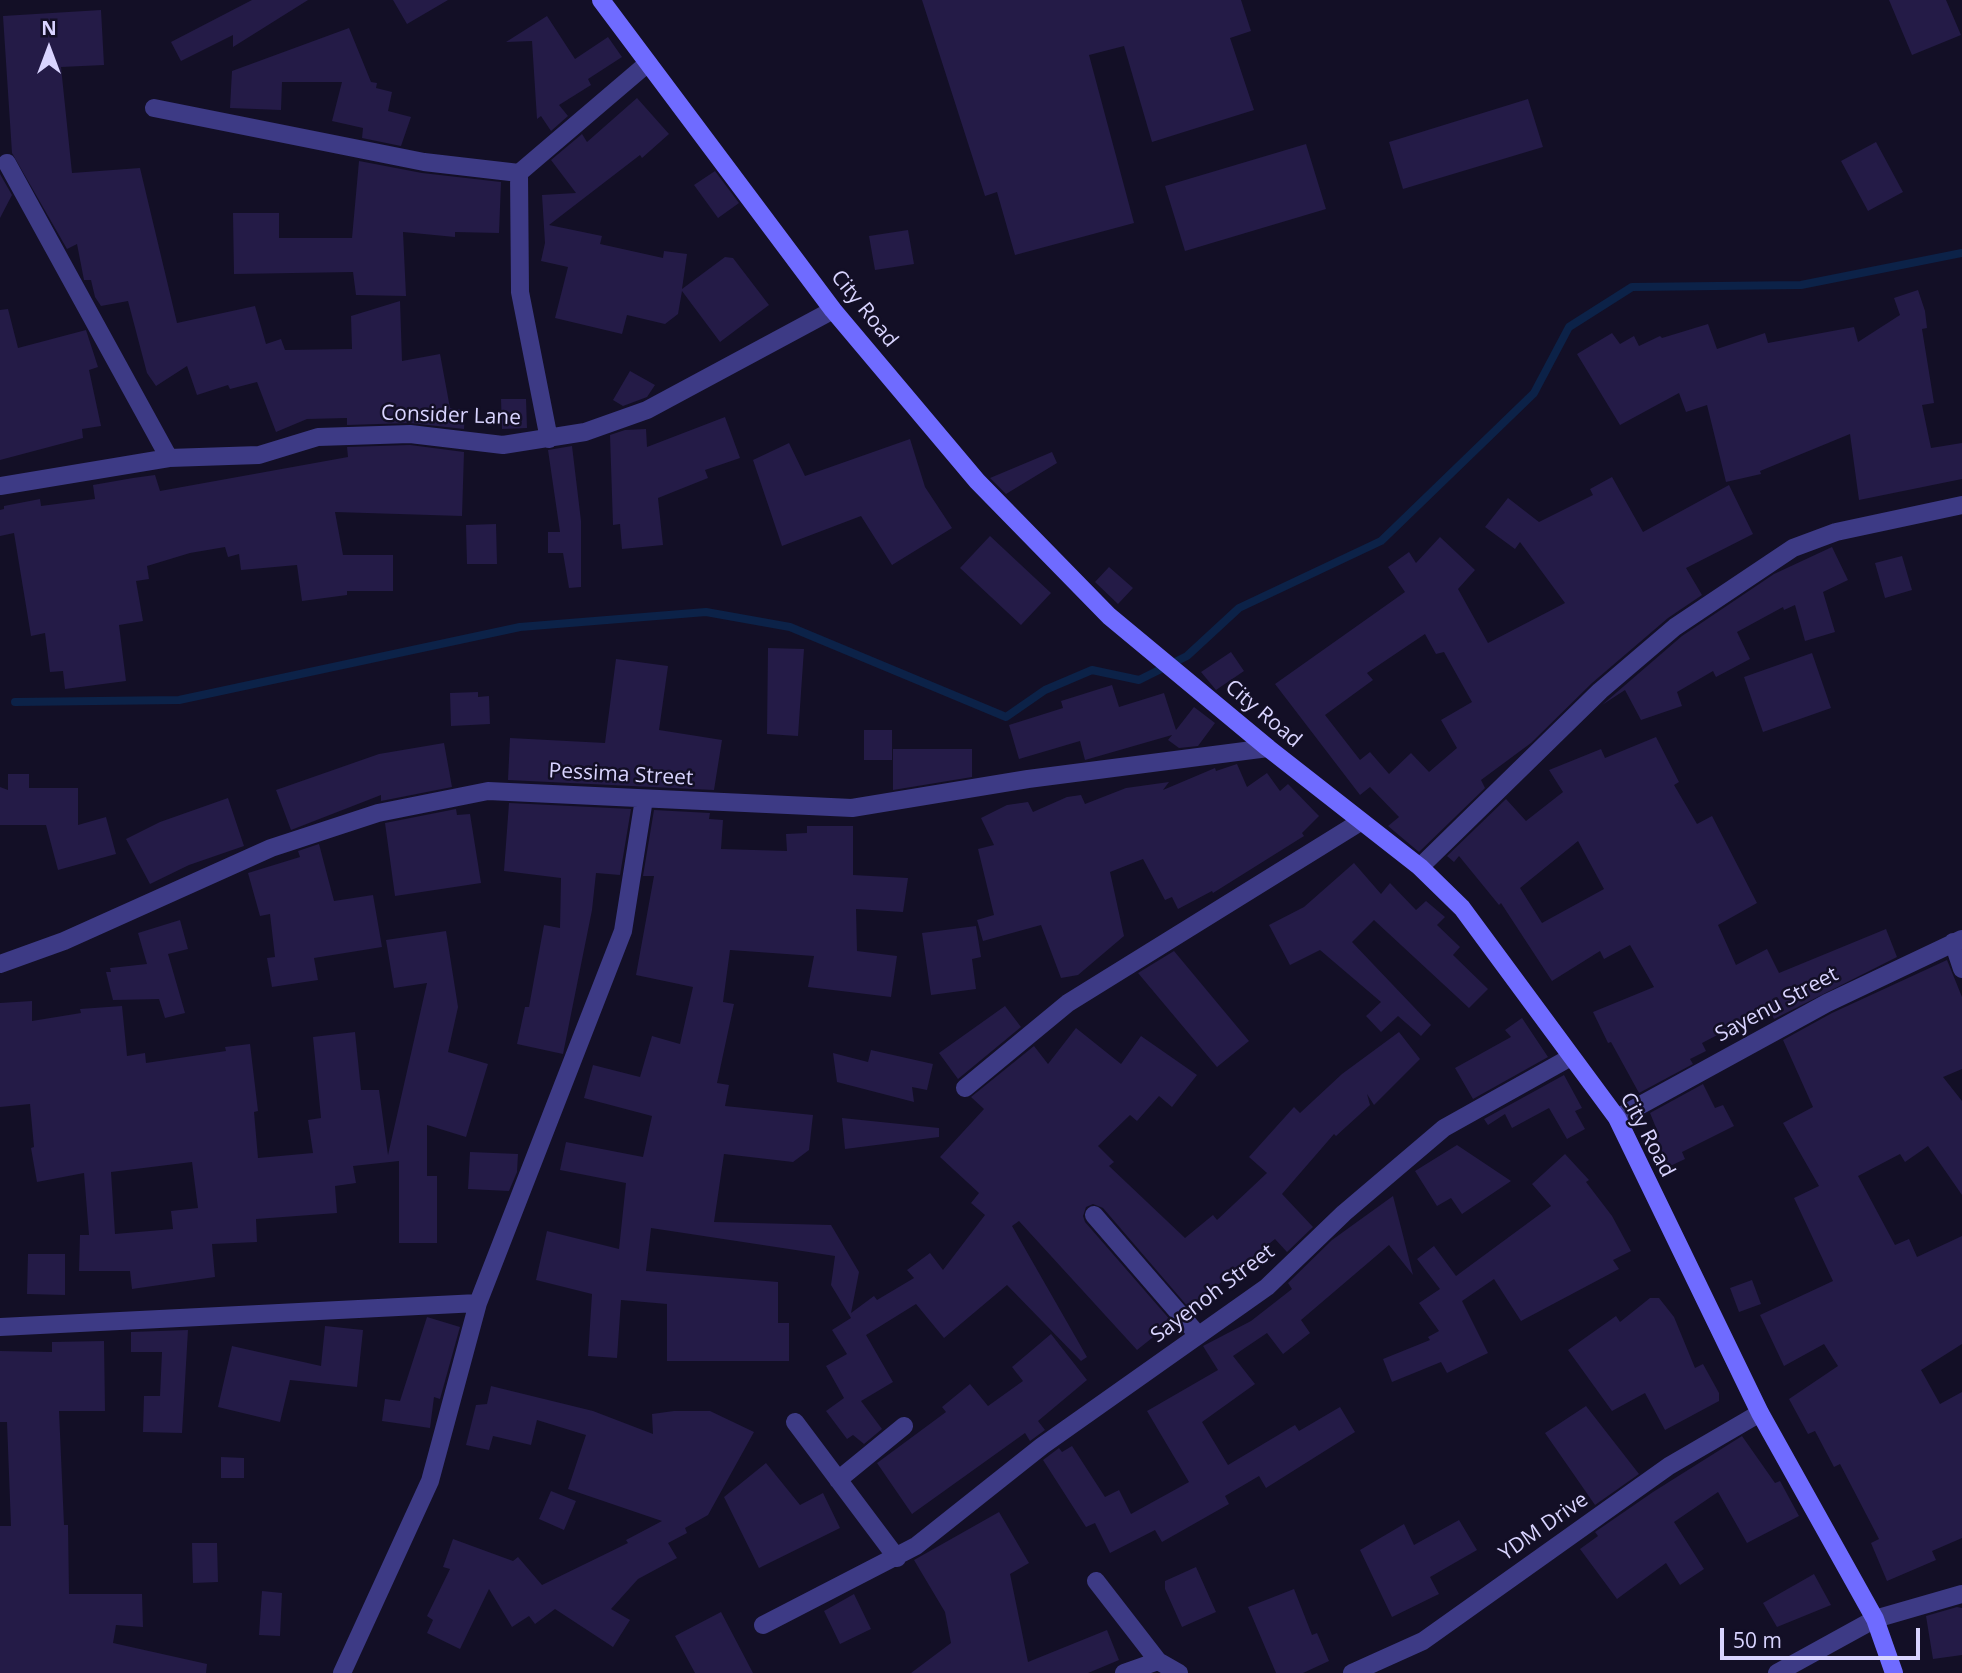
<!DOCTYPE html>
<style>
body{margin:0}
#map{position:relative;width:1962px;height:1673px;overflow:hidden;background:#130f26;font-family:"Open Sans",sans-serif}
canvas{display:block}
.north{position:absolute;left:14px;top:14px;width:70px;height:70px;-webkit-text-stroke:5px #130f26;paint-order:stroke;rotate:0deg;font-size:19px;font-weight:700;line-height:28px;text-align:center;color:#d9d4ff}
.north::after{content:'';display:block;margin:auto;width:24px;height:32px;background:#d9d4ff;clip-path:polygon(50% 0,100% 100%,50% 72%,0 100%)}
.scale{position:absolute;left:1720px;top:1628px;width:200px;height:32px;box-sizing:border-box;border:4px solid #d9d4ff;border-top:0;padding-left:9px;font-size:21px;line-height:24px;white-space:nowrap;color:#d9d4ff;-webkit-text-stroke:5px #130f26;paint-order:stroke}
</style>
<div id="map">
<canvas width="1962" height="1673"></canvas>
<div class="north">N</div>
<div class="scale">50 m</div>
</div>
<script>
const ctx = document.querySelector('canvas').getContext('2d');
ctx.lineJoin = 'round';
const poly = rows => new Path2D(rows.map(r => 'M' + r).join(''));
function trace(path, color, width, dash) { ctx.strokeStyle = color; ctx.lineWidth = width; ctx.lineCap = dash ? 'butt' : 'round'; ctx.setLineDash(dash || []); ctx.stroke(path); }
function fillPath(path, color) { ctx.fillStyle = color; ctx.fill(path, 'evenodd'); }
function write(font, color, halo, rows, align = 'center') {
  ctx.font = font + ' "Open Sans",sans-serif'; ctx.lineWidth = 5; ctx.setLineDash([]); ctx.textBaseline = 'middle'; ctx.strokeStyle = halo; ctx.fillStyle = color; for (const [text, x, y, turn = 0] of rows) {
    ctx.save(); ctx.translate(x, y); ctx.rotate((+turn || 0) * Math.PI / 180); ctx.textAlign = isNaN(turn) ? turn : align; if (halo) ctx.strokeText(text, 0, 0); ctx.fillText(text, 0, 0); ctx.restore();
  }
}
const stream = poly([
 [15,702,179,700,520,627,706,612,790,627,1006,717,1045,690,1092,670,1139,680,1187,656,1239,608,1381,541,1534,393,1569,327,1632,287,1801,285,1962,253]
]);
const building = poly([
 [252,0,308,0,233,47,233,35,181,61,171,42],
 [393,0,448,0,407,24],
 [922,0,1241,0,1251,31,1230,38,1254,110,1152,142,1124,46,1089,55,1134,223,1015,255,997,192,985,196],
 [1889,0,1946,0,1961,35,1912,55],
 [101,10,104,65,61,67,72,173,140,168,177,323,255,306,266,344,281,339,285,350,352,349,351,316,400,301,402,361,440,354,450,408,465,410,464,429,410,423,347,425,347,418,307,419,276,432,257,382,230,389,228,385,197,395,187,366,156,386,147,373,128,301,101,306,95,297,91,280,84,280,77,244,67,249,12,153,3,16],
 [547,16,575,59,608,37,622,57,588,79,591,85,559,105,568,116,551,131,541,116,537,119,532,41,506,42],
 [349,28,371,82,377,83,376,88,392,92,388,111,411,117,401,146,362,138,363,128,332,121,342,82,282,82,281,110,230,108,232,71],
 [637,98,669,134,642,158,640,155,549,225,602,236,600,244,663,258,664,251,687,254,682,289,725,257,733,258,769,305,720,342,682,291,678,314,665,324,627,315,622,334,555,318,568,267,541,261,545,243,542,195,576,193,551,160,582,134,587,142],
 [1528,99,1543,147,1403,189,1389,142],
 [1876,142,1903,192,1868,211,1841,161],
 [1306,144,1326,209,1185,251,1165,186],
 [359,161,422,173,501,182,499,233,455,232,455,237,403,232,406,296,356,295,353,272,234,274,233,213,279,213,279,238,352,238],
 [715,171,739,203,718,218,694,185],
 [0,174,12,195,0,218],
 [908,230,914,264,875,270,869,236],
 [1918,290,1925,311,1927,328,1922,329,1934,403,1922,405,1931,448,1962,443,1962,479,1859,500,1850,434,1760,471,1761,474,1726,482,1707,405,1686,412,1679,393,1620,425,1577,354,1612,333,1620,344,1634,336,1639,346,1660,336,1662,338,1708,324,1717,349,1765,333,1768,343,1854,327,1858,342,1900,315,1894,298],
 [8,309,18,348,86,330,98,367,89,370,101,426,82,429,83,438,0,460,0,310],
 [630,371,655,385,647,397,623,406,613,400],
 [501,399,526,399,527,428,502,429],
 [725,417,740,458,705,470,708,478,658,498,663,545,622,549,620,524,613,525,610,435,625,430,646,429,647,447],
 [910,439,925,487,952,528,892,565,861,516,782,546,753,460,789,443,805,476],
 [410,445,464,452,462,516,335,512,343,555,393,555,393,591,347,591,347,595,302,601,297,565,241,570,239,554,228,557,225,547,190,553,147,566,149,579,136,581,143,621,119,625,126,681,65,689,63,671,50,672,45,633,31,636,14,533,0,536,0,510,4,509,4,506,40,499,41,506,95,499,93,485,133,478,155,475,160,491,348,457,347,447],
 [572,446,581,521,581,587,569,588,563,553,548,553,548,532,560,532,548,450],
 [1052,452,1057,463,1006,494,990,478],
 [1612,477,1643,532,1729,485,1753,534,1686,568,1702,595,1668,618,1592,683,1531,743,1481,780,1485,788,1419,852,1388,826,1399,817,1370,787,1360,795,1275,684,1405,592,1388,567,1409,552,1416,563,1440,537,1475,570,1458,589,1488,643,1565,603,1520,542,1515,549,1485,527,1508,498,1539,522,1593,495,1590,489],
 [1425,634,1436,654,1444,652,1472,702,1441,720,1457,748,1429,772,1411,753,1389,774,1370,752,1360,760,1325,715,1373,680,1367,673],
 [496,524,497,564,467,564,466,525],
 [990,536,1051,593,1021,625,960,568],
 [1832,547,1848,580,1823,592,1835,632,1805,641,1795,605,1784,610,1783,607,1737,632,1750,659,1716,677,1713,671,1677,692,1682,706,1641,720,1625,690,1602,705,1682,636,1774,574],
 [1902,556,1912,590,1885,598,1875,563],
 [1109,567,1133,588,1118,604,1095,582],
 [768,648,804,649,798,736,767,734],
 [1231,652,1244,671,1216,690,1201,672],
 [1812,653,1831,708,1763,732,1744,677],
 [616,659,668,666,659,730,722,740,714,790,508,780,510,738,605,743],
 [1112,685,1119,707,1164,693,1176,730,1194,707,1215,723,1198,746,1179,748,1168,740,1172,735,1085,760,1080,741,1019,759,1009,725,1063,708,1061,701],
 [478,692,478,697,489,696,490,724,451,726,450,693],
 [864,730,892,730,892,760,864,760],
 [1656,737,1679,782,1674,785,1697,824,1712,816,1757,903,1718,925,1736,965,1767,949,1779,973,1886,929,1897,957,1774,1019,1769,1008,1702,1043,1706,1051,1690,1059,1693,1064,1639,1093,1611,1042,1608,1043,1593,1012,1654,987,1630,945,1604,959,1600,951,1552,981,1501,903,1499,905,1459,856,1454,862,1447,856,1506,799,1526,821,1563,792,1549,770,1601,749,1605,758],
 [1578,841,1604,889,1542,923,1520,888],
 [444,743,452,787,381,801,381,795,291,830,276,790,379,754],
 [893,749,972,749,972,777,893,790],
 [1237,764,1247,787,1267,773,1280,791,1288,784,1319,816,1302,833,1304,836,1213,893,1212,891,1178,909,1172,897,1165,900,1143,859,1110,872,1124,936,1078,975,1061,978,1041,925,983,941,977,920,994,915,978,849,994,845,981,818,1007,805,1028,802,1033,812,1067,797,1081,795,1085,804,1126,788,1169,782,1163,790,1215,768,1216,771],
 [8,774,29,774,29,788,78,788,78,825,106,817,116,854,58,870,46,825,0,825,0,787,8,790],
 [228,798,244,846,189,865,150,884,126,839,160,822],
 [509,803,631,809,620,875,596,873,592,910,563,1054,517,1044,525,1007,529,1007,544,925,560,928,561,878,504,871],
 [456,809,457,815,470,814,481,883,395,896,385,823],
 [654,810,710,813,709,819,723,820,721,849,787,851,786,834,807,833,807,826,853,826,853,875,908,878,903,912,856,909,857,951,897,956,891,997,808,987,814,956,730,950,723,1002,734,1004,717,1083,729,1085,725,1106,813,1115,809,1150,793,1162,724,1154,714,1222,831,1225,859,1272,851,1313,874,1296,877,1300,914,1278,907,1270,930,1253,943,1270,985,1215,971,1203,979,1193,940,1157,984,1109,971,1097,1034,1046,1048,1064,1076,1028,1121,1064,1141,1036,1197,1075,1172,1107,1159,1096,1137,1121,1130,1115,1098,1146,1114,1162,1109,1166,1185,1238,1213,1215,1217,1220,1267,1173,1249,1157,1294,1107,1300,1113,1342,1074,1399,1032,1420,1059,1374,1105,1367,1094,1370,1105,1336,1136,1334,1134,1282,1194,1313,1227,1287,1252,1275,1239,1189,1308,1103,1208,1093,1204,1086,1207,1083,1216,1085,1222,1172,1322,1137,1350,1019,1221,1012,1226,1087,1357,1081,1361,1007,1285,944,1338,916,1304,866,1335,893,1382,861,1401,882,1429,864,1444,853,1435,847,1439,826,1411,844,1398,826,1366,847,1354,832,1330,851,1318,831,1285,835,1256,651,1228,646,1271,778,1282,778,1323,789,1323,789,1361,667,1361,667,1304,621,1300,617,1358,588,1356,592,1294,536,1280,547,1231,619,1249,626,1183,560,1170,566,1142,643,1157,652,1116,584,1098,593,1065,640,1077,652,1036,680,1044,693,987,636,975,654,876,643,876],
 [319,844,334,901,373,895,382,947,314,958,318,980,272,987,267,958,275,957,270,914,260,916,248,873,300,857,298,851],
 [1354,863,1381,894,1390,883,1416,910,1426,901,1445,917,1437,925,1460,947,1453,955,1488,989,1469,1008,1374,920,1352,942,1431,1025,1421,1036,1398,1016,1381,1032,1366,1016,1381,1002,1320,950,1290,965,1269,925,1304,907],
 [180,920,188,949,168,954,185,1013,165,1018,159,999,113,1000,106,972,111,972,110,968,147,964,138,933],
 [976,926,981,957,972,959,976,989,931,995,922,933],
 [446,931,458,1007,448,1052,488,1064,466,1137,427,1125,427,1176,437,1176,437,1243,399,1243,399,1161,353,1166,356,1183,335,1186,337,1213,256,1219,257,1242,212,1244,215,1277,132,1289,130,1271,79,1271,80,1235,89,1235,84,1173,37,1182,31,1148,34,1147,30,1104,0,1107,0,1003,32,1001,32,1021,81,1013,80,1009,122,1006,127,1056,145,1053,146,1063,226,1051,225,1047,250,1044,258,1111,254,1112,258,1158,313,1153,308,1120,321,1118,313,1037,355,1032,361,1090,379,1090,388,1155,427,983,394,988,386,940],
 [192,1162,198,1208,171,1211,173,1229,115,1234,111,1172],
 [1174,951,1249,1041,1217,1067,1138,973],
 [1947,960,1962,997,1962,1069,1943,1077,1962,1101,1962,1195,1928,1146,1905,1162,1900,1154,1858,1176,1895,1245,1909,1239,1917,1257,1962,1236,1962,1344,1921,1370,1940,1404,1962,1392,1962,1538,1932,1551,1936,1560,1887,1581,1871,1543,1879,1539,1840,1464,1834,1467,1815,1431,1808,1434,1789,1399,1838,1366,1824,1344,1784,1366,1760,1315,1833,1281,1794,1198,1819,1186,1783,1123,1813,1107,1783,1040,1832,1013],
 [1005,1006,1021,1027,958,1079,939,1053],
 [1522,1018,1548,1057,1473,1099,1455,1068,1511,1037,1505,1030],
 [871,1050,933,1064,927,1090,912,1087,914,1102,837,1082,833,1053,868,1062],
 [1564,1075,1582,1108,1575,1111,1585,1129,1567,1139,1549,1108,1512,1128,1505,1114,1488,1125,1484,1119],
 [1703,1084,1715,1108,1723,1105,1734,1126,1682,1152,1685,1159,1666,1168,1650,1139,1659,1135,1650,1113],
 [842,1118,939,1128,939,1137,845,1149],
 [1457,1145,1511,1181,1462,1214,1451,1198,1437,1206,1415,1171],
 [470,1152,518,1154,517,1172,509,1191,468,1189],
 [1565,1154,1589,1180,1586,1182,1612,1216,1631,1251,1613,1260,1619,1269,1521,1321,1494,1279,1462,1301,1488,1353,1447,1373,1441,1362,1392,1382,1383,1359,1430,1340,1428,1337,1439,1331,1419,1303,1440,1289,1417,1259,1434,1246,1456,1276,1551,1206,1532,1184],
 [1393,1196,1413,1275,1389,1245,1301,1320,1310,1333,1283,1354,1267,1333,1233,1356,1255,1384,1202,1422,1228,1465,1295,1425,1299,1431,1340,1407,1355,1432,1266,1488,1259,1476,1225,1496,1229,1504,1162,1542,1155,1530,1110,1553,1095,1523,1086,1527,1043,1460,1059,1448,1062,1452,1072,1446,1105,1497,1119,1490,1131,1514,1189,1482,1147,1411,1218,1370,1203,1346,1251,1321,1292,1289,1288,1283,1332,1240],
 [28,1254,65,1254,65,1295,27,1294],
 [1752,1280,1761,1304,1739,1312,1730,1288],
 [1650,1298,1659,1298,1674,1317,1695,1368,1703,1364,1719,1393,1719,1401,1665,1430,1645,1393,1612,1411,1568,1350,1616,1316,1620,1322],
 [427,1317,460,1327,440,1399,434,1397,430,1428,382,1421,385,1399,400,1401],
 [325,1326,363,1330,357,1387,290,1380,280,1422,218,1407,232,1346,321,1366],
 [188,1330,182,1433,143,1432,144,1396,160,1396,162,1352,131,1352,131,1332],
 [1051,1334,1087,1380,1038,1421,1045,1430,1030,1441,1025,1433,912,1514,877,1463,946,1412,942,1407,970,1384,988,1406,1023,1381,1012,1367],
 [104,1341,105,1411,59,1411,64,1525,68,1525,69,1594,142,1594,143,1627,116,1625,113,1643,207,1664,206,1673,0,1673,0,1526,11,1526,7,1422,0,1422,0,1351,52,1352,52,1342],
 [491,1386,593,1411,653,1434,652,1414,674,1411,710,1411,754,1432,708,1515,685,1528,687,1533,668,1543,677,1558,638,1579,611,1609,630,1620,613,1647,555,1609,535,1624,529,1616,512,1627,489,1589,460,1649,427,1633,433,1620,427,1616,450,1569,443,1567,453,1539,513,1561,518,1557,542,1585,628,1543,626,1540,662,1521,568,1489,586,1435,537,1420,531,1445,493,1436,489,1450,466,1445,476,1405,487,1404],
 [1586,1406,1639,1474,1595,1505,1545,1433],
 [1742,1436,1775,1483,1780,1481,1799,1516,1747,1543,1718,1492,1674,1522,1704,1569,1680,1585,1666,1563,1617,1599,1580,1549,1598,1536,1595,1532,1653,1492],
 [221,1457,244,1458,244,1478,221,1478],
 [766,1463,800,1505,823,1493,840,1528,759,1568,724,1497],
 [551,1491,576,1501,564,1530,539,1519],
 [999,1512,1029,1563,1010,1574,1028,1662,1107,1630,1119,1660,1088,1673,911,1673,951,1643,945,1612,914,1560],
 [1459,1520,1477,1550,1430,1577,1439,1594,1392,1617,1360,1550,1404,1524,1414,1545],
 [192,1543,217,1543,218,1582,193,1583],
 [1196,1567,1216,1612,1182,1627,1165,1589,1165,1581],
 [1814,1574,1831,1605,1777,1627,1763,1603],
 [1294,1589,1312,1635,1317,1633,1329,1661,1303,1673,1276,1673,1248,1607],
 [262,1591,282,1593,280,1636,259,1635],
 [854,1594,871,1629,840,1644,824,1611],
 [1957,1607,1962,1608,1962,1655,1933,1659,1926,1616],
 [721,1612,753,1673,695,1673,675,1636]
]);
const street = poly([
 [154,108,424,162,519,173,648,63],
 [7,163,169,458],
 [519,173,520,292,549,439],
 [0,486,169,458,259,455,318,437,410,434,503,445,585,432,647,410,833,310],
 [1420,867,1600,691,1675,627,1793,548,1836,532,1962,505],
 [1953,942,1962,969],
 [0,964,64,941,271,848,378,813,488,791,852,808,1028,779,1268,748],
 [965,1088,1068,1003,1360,822],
 [1617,1118,1827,1003,1962,939],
 [1094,1215,1198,1335],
 [0,1327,478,1303],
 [795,1422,897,1558],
 [838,1480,904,1426],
 [1096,1581,1158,1661],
 [763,1625,916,1546,1042,1446,1267,1287,1344,1213,1444,1128,1571,1057],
 [342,1673,430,1481,478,1303,623,931,644,799],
 [1124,1673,1158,1661,1179,1673],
 [1352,1673,1423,1641,1669,1466,1760,1413],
 [1777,1673,1875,1619,1962,1594]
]);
const secondary = poly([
 [601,0,833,310,977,481,1109,616,1268,748,1420,867,1462,908,1617,1118,1760,1413,1875,1619,1894,1673]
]);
const streetNames = [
 ["City Road",864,309,51],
 ["Consider Lane",451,416,2],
 ["City Road",1263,714,40],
 ["Pessima Street",621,775,3],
 ["Sayenu Street",1777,1005,-28],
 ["City Road",1647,1135,62],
 ["Sayenoh Street",1213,1294,-37],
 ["YDM Drive",1544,1527,-35]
];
trace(stream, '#0c2248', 8);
fillPath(building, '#241b47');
trace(street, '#3d3a85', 18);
trace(secondary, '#6f6bff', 18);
write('21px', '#d9d4ff', '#130f26', streetNames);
</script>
